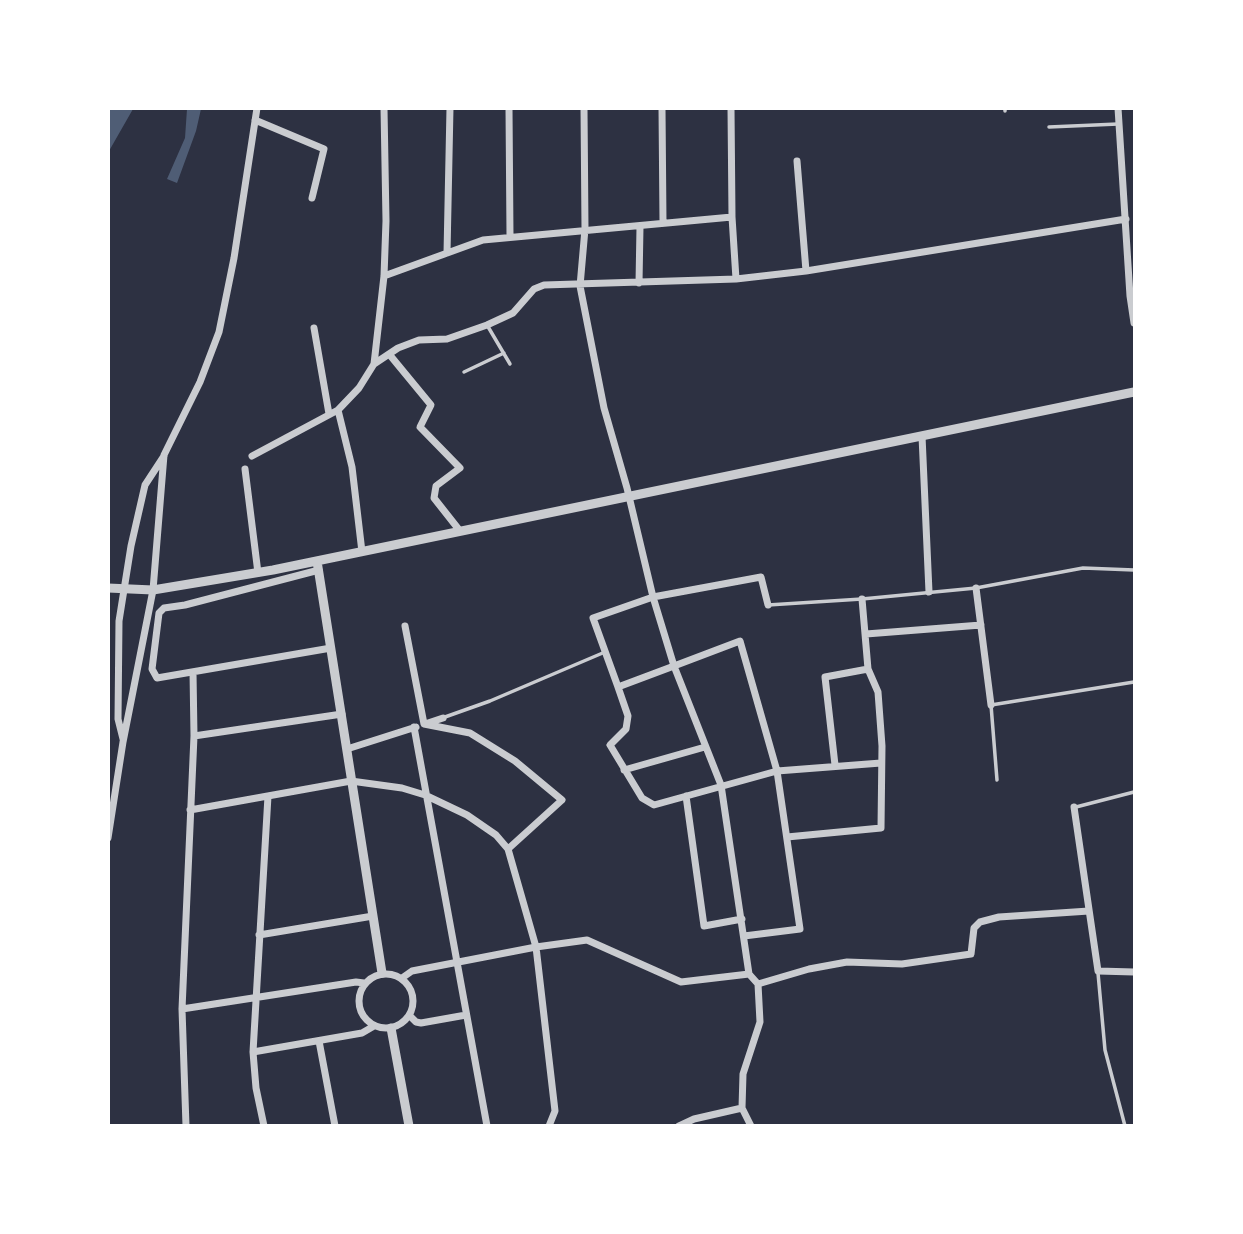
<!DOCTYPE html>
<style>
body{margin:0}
#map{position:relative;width:1243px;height:1234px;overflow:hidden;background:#2d3142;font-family:"Varela Round",sans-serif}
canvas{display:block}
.frame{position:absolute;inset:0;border:110px solid #fff;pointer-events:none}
</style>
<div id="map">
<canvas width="1243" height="1234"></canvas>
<div class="frame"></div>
</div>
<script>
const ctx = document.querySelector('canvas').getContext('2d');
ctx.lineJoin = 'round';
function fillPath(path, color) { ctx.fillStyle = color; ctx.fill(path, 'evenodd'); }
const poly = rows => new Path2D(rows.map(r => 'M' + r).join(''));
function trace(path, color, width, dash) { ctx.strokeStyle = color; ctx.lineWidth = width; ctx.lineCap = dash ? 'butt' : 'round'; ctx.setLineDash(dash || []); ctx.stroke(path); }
const water = poly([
 [109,108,133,109,109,151,108,109],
 [187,109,201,109,196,131,177,183,167,179,185,138]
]);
const service = poly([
 [1005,108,1005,111],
 [1049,127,1118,124],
 [487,325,510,364],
 [464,372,504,353],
 [768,605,862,599,976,588,1083,568,1134,570],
 [445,717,490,701,605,652],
 [997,780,991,705,1134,682],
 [1076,807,1134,792],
 [1098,973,1105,1050,1125,1126]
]);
const minor = poly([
 [509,108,510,236],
 [584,108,585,229,580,286,604,408,627,488,653,597,674,666,618,687,593,618,653,597,761,577,768,605],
 [662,108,663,222],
 [731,108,732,217,736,279],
 [1118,108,1130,296,1134,323],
 [255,120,324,149,312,198],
 [797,161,806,271],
 [447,253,450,108],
 [384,276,483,240,732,217],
 [639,283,640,227],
 [314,328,329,414],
 [389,354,431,405,420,427,460,468,436,486,434,498,460,531],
 [374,364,398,348,419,340,447,339,487,325,513,313,534,289,544,285,736,279,806,271,1126,219],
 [922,436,929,592],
 [252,456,338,410],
 [245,469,258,573],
 [362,552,352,467,338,410,359,388,374,364,384,276,386,221,384,108],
 [319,570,185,605,164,608,159,613,152,669,157,678,331,648],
 [976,588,991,705],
 [405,626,424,724,470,733,515,761,562,800,508,849],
 [866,634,981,625],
 [618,687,628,716,626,729,610,745,642,798,654,805,777,771,881,763],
 [428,723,443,718],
 [414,727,487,1126],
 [194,736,342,714],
 [123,739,118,719,119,621,131,546,145,485,164,456],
 [347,749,416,727],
 [835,765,825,677,868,669,862,599],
 [624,770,705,747],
 [686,796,704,926,742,919],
 [1074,807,1098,971,1134,972],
 [190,810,351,781,402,788,425,795,467,815,496,835,508,849,536,947,555,1111,549,1126],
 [787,837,881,828,882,746,878,692,868,669],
 [108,838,123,742,153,590,164,455,200,382,219,332,234,258,257,108],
 [259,935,373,916],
 [744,936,800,929,777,771,740,641,674,666,721,785,749,974],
 '359 1001a27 27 0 1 1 54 0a27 27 0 1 1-54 0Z',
 [402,978,412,971,536,947,587,940,681,982,749,974,758,984,760,1022,743,1074,742,1108,751,1126],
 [758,984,809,969,847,962,902,964,971,954,974,928,980,922,999,917,1089,911],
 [182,1009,356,982,364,983],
 [410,1016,416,1022,421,1023,466,1015],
 [319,1041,335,1126],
 [253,1052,362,1033,374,1026],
 [186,1126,182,1009,194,736,193,672],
 [264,1126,256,1088,253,1052,268,796],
 [679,1126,694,1119,742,1108]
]);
const tertiary = poly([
 [317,561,382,973],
 [108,588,153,590,273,570,1134,392],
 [391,1028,409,1126]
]);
fillPath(water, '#4f5d75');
trace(service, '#caccd0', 3.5);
trace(minor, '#caccd0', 7);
trace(tertiary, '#caccd0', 9);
</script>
